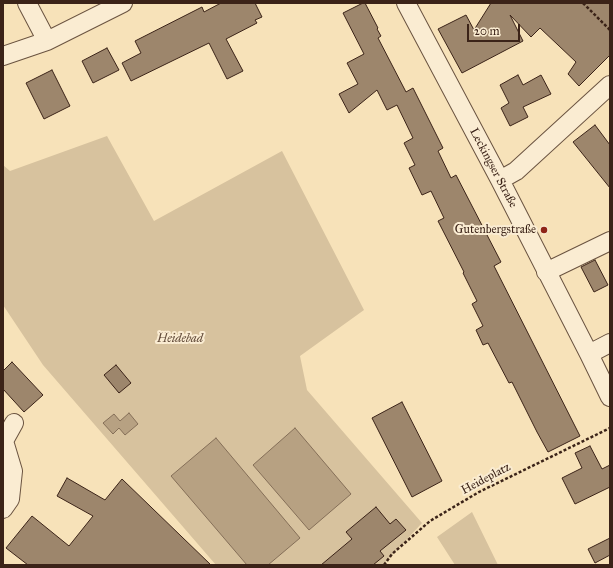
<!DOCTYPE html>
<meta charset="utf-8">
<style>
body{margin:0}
#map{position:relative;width:613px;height:568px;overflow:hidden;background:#f7e2b9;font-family:"IM FELL Great Primer",serif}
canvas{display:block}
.frame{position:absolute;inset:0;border:4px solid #3b2318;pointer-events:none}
.scale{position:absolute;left:467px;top:24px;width:53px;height:18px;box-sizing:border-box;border:2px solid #3b2318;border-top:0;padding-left:5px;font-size:12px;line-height:14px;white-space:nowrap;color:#3b2318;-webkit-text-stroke:3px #faecd2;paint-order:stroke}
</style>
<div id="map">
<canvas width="613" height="568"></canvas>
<div class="frame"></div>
<div class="scale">20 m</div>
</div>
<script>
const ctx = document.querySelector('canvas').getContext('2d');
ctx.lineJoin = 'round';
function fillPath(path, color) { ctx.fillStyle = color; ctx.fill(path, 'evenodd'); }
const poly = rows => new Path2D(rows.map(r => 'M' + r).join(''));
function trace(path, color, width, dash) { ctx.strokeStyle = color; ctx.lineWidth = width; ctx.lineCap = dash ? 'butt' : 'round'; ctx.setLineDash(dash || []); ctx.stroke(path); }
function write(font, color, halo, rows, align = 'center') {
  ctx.font = font + ' "IM FELL Great Primer",serif'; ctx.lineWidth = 4; ctx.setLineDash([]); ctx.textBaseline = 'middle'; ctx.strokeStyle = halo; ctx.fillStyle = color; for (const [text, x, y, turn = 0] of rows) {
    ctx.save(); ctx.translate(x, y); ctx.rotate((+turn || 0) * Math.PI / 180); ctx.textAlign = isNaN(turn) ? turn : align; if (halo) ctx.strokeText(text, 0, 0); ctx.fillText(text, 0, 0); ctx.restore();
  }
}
const green = poly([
 [107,136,154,221,282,151,364,310,300,356,307,390,422,523,383,565,216,565,43,365,3,305,3,165,10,171],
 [472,512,498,565,455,565,437,537]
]);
const water = poly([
 [129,413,138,424,125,435,119,428,113,434,103,423,114,414,120,421,129,413],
 [295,428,351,494,309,530,253,465,295,428],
 [216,438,300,538,268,565,247,565,171,476,216,438]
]);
const building = poly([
 [221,3,255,3,262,17,255,20,257,23,226,39,243,71,227,79,209,43,131,81,122,63,141,53,135,41,202,7,204,12,221,3],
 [363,3,365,3,378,28,377,29,381,36,378,38,406,92,413,88,443,148,438,151,451,178,456,175,501,262,494,266,580,436,548,452,537,432,512,382,509,383,488,343,483,345,476,330,483,326,472,304,477,301,463,273,464,272,438,221,444,218,431,191,422,195,409,168,415,165,404,143,413,138,397,105,387,110,377,90,349,113,339,94,358,84,347,63,364,54,343,13,363,3],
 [491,3,610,3,610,55,579,86,568,74,576,62,540,28,531,37,510,15,523,41,462,73,438,29,466,15,474,30,491,3],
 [107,48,119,70,93,83,82,61,107,48],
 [52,70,70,106,44,119,26,83,52,70],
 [518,75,523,85,541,75,551,94,523,107,528,117,510,126,501,108,509,103,500,85,518,75],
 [595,125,610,145,610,188,573,142,595,125],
 [595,260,608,285,594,292,581,267,595,260],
 [12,362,43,395,24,412,3,389,3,371,12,362],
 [116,365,131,383,119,393,104,375,116,365],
 [402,402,442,481,412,497,372,418,402,402],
 [590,446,602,469,610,465,610,487,575,504,562,478,582,468,575,453,590,446],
 [67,478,105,500,122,479,211,565,28,565,6,548,32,516,69,546,93,516,57,496,67,478],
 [376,507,390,524,396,519,406,530,380,551,384,556,373,565,321,565,352,539,346,532,376,507],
 [610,538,610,555,595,563,588,549,610,538]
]);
const path = poly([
 [583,3,610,30],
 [384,565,392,554,430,521,479,492,610,428]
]);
const minor = poly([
 [27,3,47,41],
 [406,3,500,180,589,354,610,397],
 [3,56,47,41,123,3],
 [500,180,516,171,610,85],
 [546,272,610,241],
 [589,354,610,343],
 [3,509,10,499,13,471,4,441,14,423]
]);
const markers = [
 [544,230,4,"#8f2418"]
];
const streetNames = [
 ["Leckingser Straße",493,168,62],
 ["Heideplatz",486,479,-28]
];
const poiNames = [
 ["Gutenbergstraße",536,230]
];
const parkNames = [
 ["Heidebad",180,339]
];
fillPath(green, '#d7c29e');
fillPath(water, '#b7a182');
trace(water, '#856f58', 1);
fillPath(building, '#9d866c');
trace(building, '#3b2318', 1);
trace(minor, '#6a5340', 20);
trace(path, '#3b2318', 2.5, [3, 2]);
trace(minor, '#faecd2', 18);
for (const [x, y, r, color] of markers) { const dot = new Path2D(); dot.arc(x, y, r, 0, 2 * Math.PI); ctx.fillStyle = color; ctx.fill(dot); trace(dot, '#faecd2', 1.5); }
write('12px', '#3b2318', '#faecd2', streetNames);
write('12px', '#3b2318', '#faecd2', poiNames, 'right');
write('italic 12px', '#624b3a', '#faecd2', parkNames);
</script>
